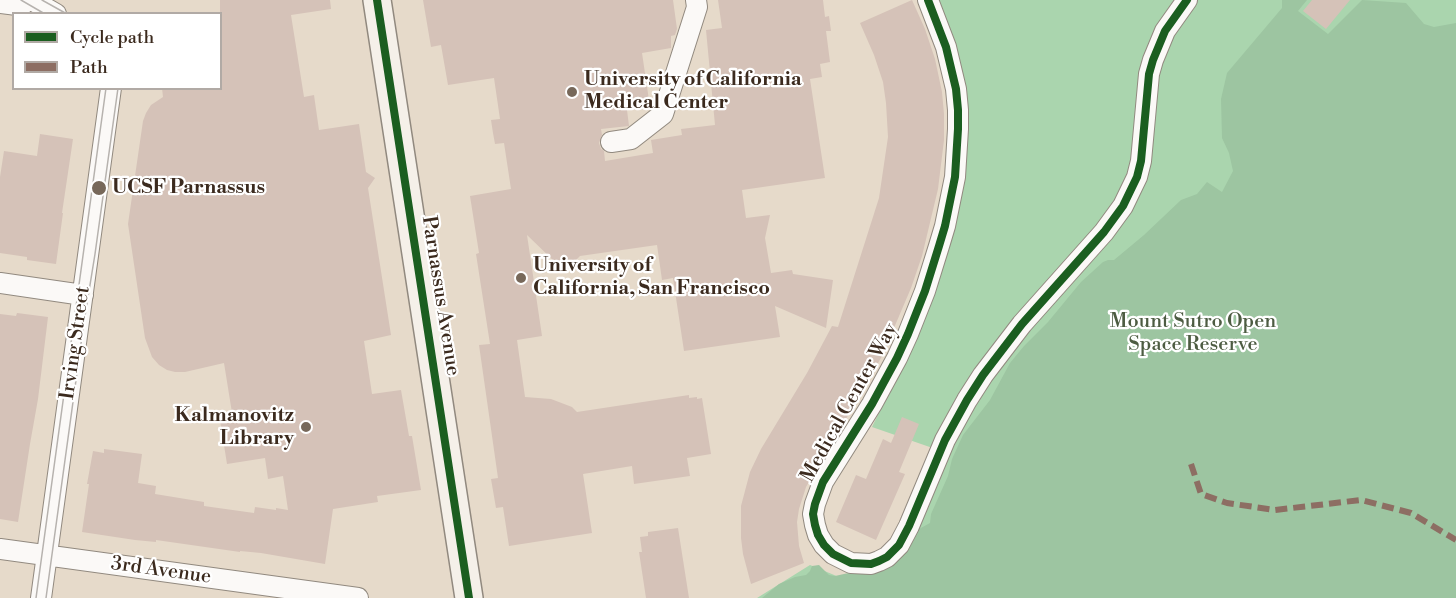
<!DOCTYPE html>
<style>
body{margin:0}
#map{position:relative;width:1456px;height:598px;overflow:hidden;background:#e6daca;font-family:"Libre Bodoni",serif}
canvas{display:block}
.legend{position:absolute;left:12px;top:12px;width:210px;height:78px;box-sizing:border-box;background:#fff;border:2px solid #b1aaa5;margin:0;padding:8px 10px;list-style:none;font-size:18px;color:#3b2a1e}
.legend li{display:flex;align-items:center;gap:12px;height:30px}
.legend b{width:30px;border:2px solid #b1aaa5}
</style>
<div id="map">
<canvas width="1456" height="598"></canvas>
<ul class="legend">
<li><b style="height:8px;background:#1b5e20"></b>Cycle path</li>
<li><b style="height:8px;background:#8d6e63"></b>Path</li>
</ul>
</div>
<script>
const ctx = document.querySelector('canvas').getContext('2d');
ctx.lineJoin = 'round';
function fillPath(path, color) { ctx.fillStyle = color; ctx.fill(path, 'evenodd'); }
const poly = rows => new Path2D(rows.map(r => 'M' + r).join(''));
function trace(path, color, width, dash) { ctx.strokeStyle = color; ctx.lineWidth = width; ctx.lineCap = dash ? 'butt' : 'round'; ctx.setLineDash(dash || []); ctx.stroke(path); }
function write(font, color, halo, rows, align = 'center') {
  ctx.font = font + ' "Libre Bodoni",serif'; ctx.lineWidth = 4.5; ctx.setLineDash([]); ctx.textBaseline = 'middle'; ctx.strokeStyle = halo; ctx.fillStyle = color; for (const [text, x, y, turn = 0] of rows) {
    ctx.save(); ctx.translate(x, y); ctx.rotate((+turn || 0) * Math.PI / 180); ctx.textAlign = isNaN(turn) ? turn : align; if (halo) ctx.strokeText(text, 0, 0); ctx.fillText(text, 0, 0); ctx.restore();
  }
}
const green = poly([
 [936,0,1456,0,1456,598,757,598,810,565,839,577,870,572,947,453,872,427,925,318,959,180]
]);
const forest = poly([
 [1282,0,1307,0,1298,11,1328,34,1362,0,1406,3,1424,24,1434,27,1456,23,1456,598,762,598,779,584,795,577,806,575,810,571,812,566,819,565,829,575,835,576,853,572,882,570,888,568,906,547,919,529,930,523,931,514,948,476,952,459,963,435,990,400,1010,363,1024,346,1048,322,1081,282,1103,262,1108,260,1114,260,1144,235,1181,200,1197,194,1207,182,1222,192,1233,171,1229,153,1222,138,1221,99,1227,73,1282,8]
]);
const building = poly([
 [220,0,330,0,331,9,291,15,304,97,314,95,319,130,359,124,366,172,375,178,368,188,391,335,364,341,372,394,401,390,409,436,412,436,421,490,377,496,378,502,333,509,325,564,261,553,240,551,240,552,156,540,156,542,135,540,82,532,89,484,87,484,93,451,104,453,104,449,142,454,138,483,156,486,155,494,204,502,204,506,254,513,255,507,276,510,276,508,288,510,283,476,268,479,265,458,227,464,220,420,233,419,224,363,185,372,175,372,167,370,159,365,152,357,145,338,128,224,143,121,146,113,151,105,163,97,162,88,220,88],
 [423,0,673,0,677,29,675,35,671,36,671,48,642,53,650,107,627,110,629,126,601,129,602,135,599,143,601,149,604,151,605,161,653,153,651,140,682,135,681,129,715,125,706,30,722,28,718,0,823,0,825,17,829,16,831,31,826,31,830,62,820,64,822,77,810,79,825,178,742,190,746,218,770,215,765,238,771,273,792,270,793,274,833,280,826,328,775,306,780,337,684,351,673,278,662,280,657,245,580,256,573,263,564,267,556,263,527,235,542,336,517,340,525,397,551,399,572,407,577,412,689,395,689,398,697,397,697,399,702,398,711,454,687,458,690,476,634,484,632,466,583,474,592,533,509,546,503,507,496,508,491,479,498,478,479,345,490,344,476,254,479,253,470,196,511,189,504,143,495,144,493,133,491,120,500,119,494,78,448,85,441,45,431,47],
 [912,0,925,29,935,59,942,92,944,114,944,140,938,189,922,256,911,288,882,356,867,383,806,487,799,509,797,522,799,546,804,563,751,584,743,554,741,538,741,506,750,472,761,449,807,373,832,326,838,327,879,198,888,137,886,103,883,82,874,55,860,23],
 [1312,0,1350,0,1326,29,1303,11],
 [40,134,73,139,62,213,63,213,56,264,27,260,27,257,0,253,0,177,4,151,37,156],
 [17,313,48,317,38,399,30,444,18,522,0,519,0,314,16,316],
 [902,417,919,424,899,472,905,474,876,540,836,522,856,475,866,479,883,439,891,443],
 [678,528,689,598,646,598,639,552,642,552,640,537,648,536,648,532]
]);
const street = poly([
 [32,0,56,14],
 [928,0,946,47,956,89,958,110,958,129,955,177,945,226,939,246,925,291,908,334,897,358,872,404,823,482,815,504,813,514,815,525,818,535,824,545,833,554,851,563,871,564,879,561,887,557,899,545,909,526,945,440,967,400,983,375,1022,324,1104,232,1123,206,1137,177,1141,161,1149,74,1153,60,1165,31,1187,0],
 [0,3,17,5,22,5,28,0],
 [611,142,631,139,663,114,697,7,696,0],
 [0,283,83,295],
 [0,549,358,598],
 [41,598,111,88]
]);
const secondary = poly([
 [377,0,469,598]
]);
const tram = poly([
 [21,0,45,14],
 [42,0,67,14],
 [36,598,106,88],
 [46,598,84,322,95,254,118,88]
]);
const quiet = poly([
 [1191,464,1201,494,1227,503,1275,510,1361,500,1411,513,1456,540]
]);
const cycleway = poly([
 [377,0,469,598],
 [928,0,946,47,956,89,958,110,958,129,955,177,945,226,939,246,925,291,908,334,897,358,872,404,823,482,815,504,813,514,815,525,818,535,824,545,833,554,851,563,871,564,879,561,887,557,899,545,909,526,945,440,967,400,983,375,1022,324,1104,232,1123,206,1137,177,1141,161,1149,74,1153,60,1165,31,1187,0]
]);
const markers = [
 [572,92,6,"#77685a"],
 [99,188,8,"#77685a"],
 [521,278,6,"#77685a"],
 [306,427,6,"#77685a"]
];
const poiNames = [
 ["University of California",584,80],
 ["Medical Center",584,103],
 ["UCSF Parnassus",112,188],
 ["University of",533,266],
 ["California, San Francisco",533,289],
 ["Kalmanovitz",294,416,"right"],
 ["Library",294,439,"right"]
];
const streetNames = [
 ["Parnassus Avenue",440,296,81],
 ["Irving Street",76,343,-82],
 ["Medical Center Way",850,403,-61],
 ["3rd Avenue",161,571,8]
];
const parkNames = [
 ["Mount Sutro Open",1193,322],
 ["Space Reserve",1193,345]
];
fillPath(green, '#aad5ae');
fillPath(forest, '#9dc5a1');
fillPath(building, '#d5c2b8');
trace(street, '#91897f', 22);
trace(secondary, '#91897f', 30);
trace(street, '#fbf9f7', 20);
trace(secondary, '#f5f0e9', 27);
trace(tram, '#b6b2ae', 1.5);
trace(quiet, '#8d6e63', 6, [12, 6]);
trace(cycleway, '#1b5e20', 8);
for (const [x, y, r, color] of markers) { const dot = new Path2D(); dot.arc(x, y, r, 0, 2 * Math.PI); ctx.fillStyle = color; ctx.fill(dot); trace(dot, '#fff', 2); }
write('bold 20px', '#3b2a1e', '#fff', poiNames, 'left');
write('20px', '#3b2a1e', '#fff', streetNames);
write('20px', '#4d5c42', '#fff', parkNames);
</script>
